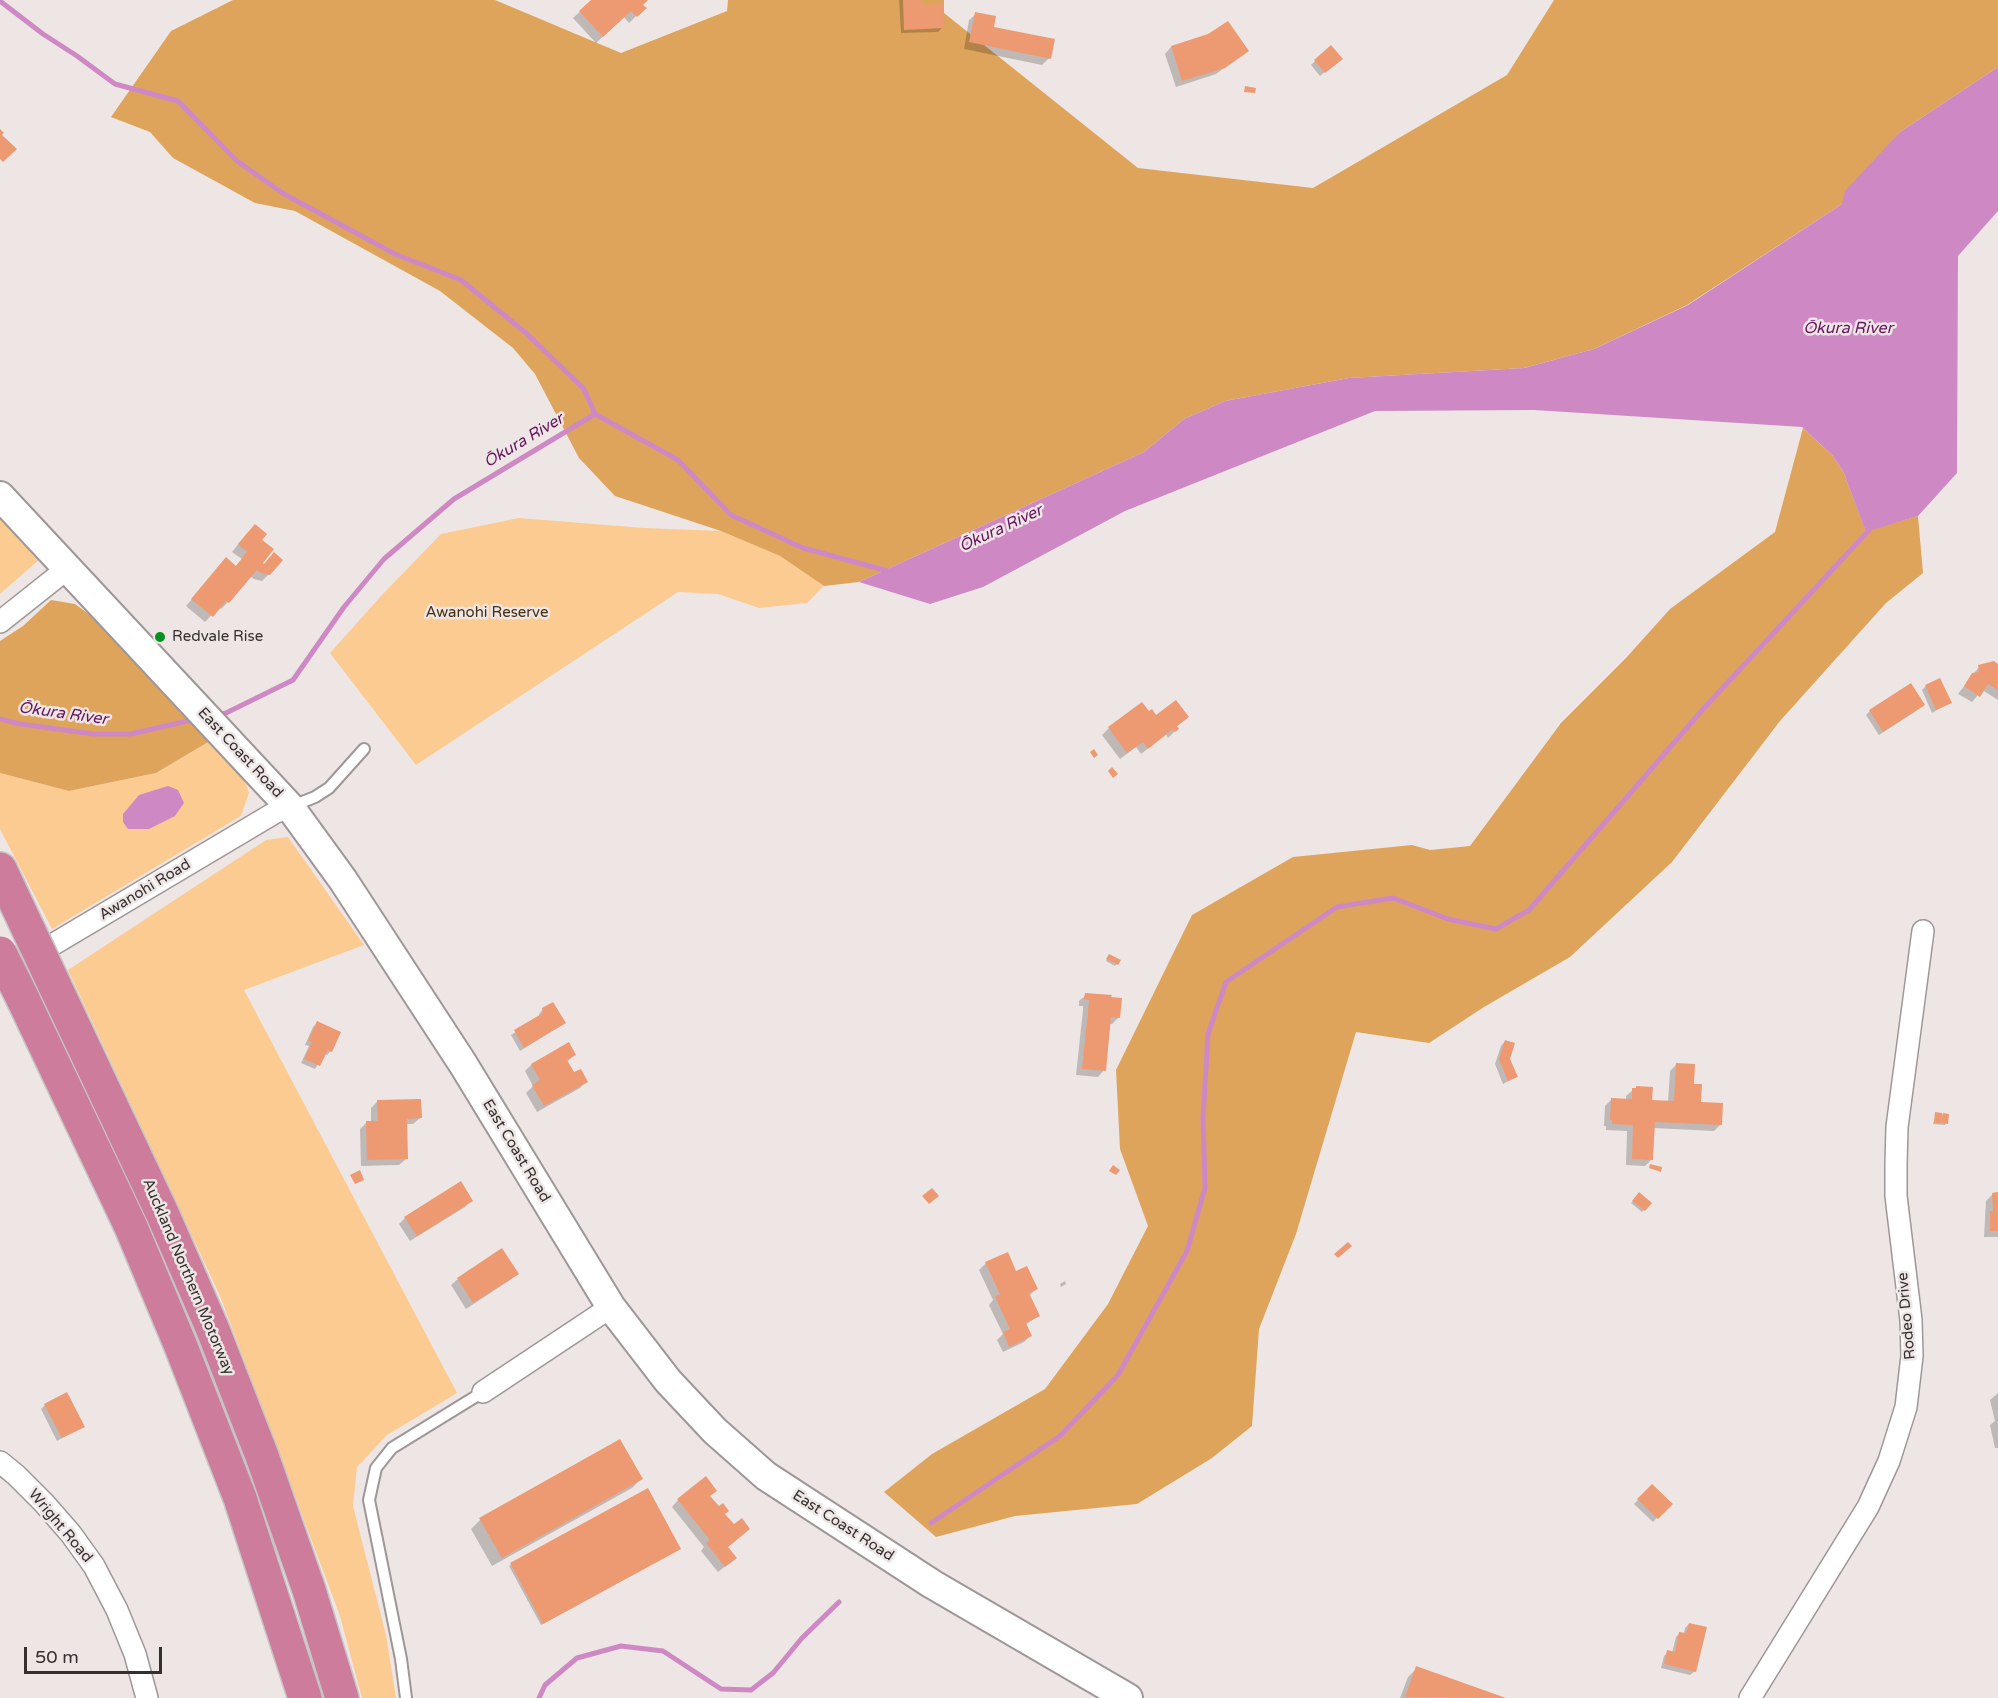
<!DOCTYPE html>
<meta charset="utf-8">
<style>
body{margin:0}
#map{position:relative;width:1998px;height:1698px;overflow:hidden;background:#eee6e5;font-family:"Varela Round",sans-serif}
canvas{display:block}
.scale{position:absolute;left:24px;top:1647px;width:138px;height:27px;box-sizing:border-box;border:3px solid #343030;border-top:0;padding-left:8px;font-size:18px;line-height:21px;white-space:nowrap;color:#343030;-webkit-text-stroke:4px #eee6e5;paint-order:stroke}
</style>
<div id="map">
<canvas width="1998" height="1698"></canvas>
<div class="scale">50 m</div>
</div>
<script>
const ctx = document.querySelector('canvas').getContext('2d');
ctx.lineJoin = 'round';
function fillPath(path, color) { ctx.fillStyle = color; ctx.fill(path, 'evenodd'); }
const poly = rows => new Path2D(rows.map(r => 'M' + r).join(''));
function trace(path, color, width, dash) { ctx.strokeStyle = color; ctx.lineWidth = width; ctx.lineCap = dash ? 'butt' : 'round'; ctx.setLineDash(dash || []); ctx.stroke(path); }
function write(font, color, halo, rows, align = 'center') {
  ctx.font = font + ' "Varela Round",sans-serif'; ctx.lineWidth = 5; ctx.setLineDash([]); ctx.textBaseline = 'middle'; ctx.strokeStyle = halo; ctx.fillStyle = color; for (const [text, x, y, turn = 0] of rows) {
    ctx.save(); ctx.translate(x, y); ctx.rotate((+turn || 0) * Math.PI / 180); ctx.textAlign = isNaN(turn) ? turn : align; if (halo) ctx.strokeText(text, 0, 0); ctx.fillText(text, 0, 0); ctx.restore();
  }
}
const green = poly([
 [0,515,41,558,0,594],
 [519,518,644,528,721,531,780,556,824,586,807,603,759,608,718,594,678,592,416,765,330,653,381,596,441,534],
 [210,741,244,776,249,793,241,816,52,929,0,829,0,773,69,791,156,773],
 [288,837,364,945,244,990,457,1393,387,1435,357,1467,353,1506,386,1635,396,1698,362,1698,340,1616,220,1296,68,970,266,840]
]);
const forest = poly([
 [233,0,495,0,621,53,727,11,728,0,944,0,944,13,1138,168,1313,188,1507,75,1554,0,1998,0,1998,67,1900,132,1842,204,1687,305,1594,349,1524,368,1349,378,1225,401,1184,419,1144,452,859,582,824,586,780,556,721,531,615,496,579,458,535,374,513,348,440,291,295,211,255,203,173,158,150,132,111,117,171,31],
 [1803,428,1832,455,1843,471,1866,531,1918,516,1923,573,1886,603,1780,721,1672,862,1570,957,1484,1007,1429,1043,1356,1032,1296,1234,1259,1329,1252,1426,1212,1458,1137,1504,1015,1516,936,1537,884,1492,932,1454,1045,1389,1108,1304,1148,1226,1120,1149,1116,1070,1192,915,1293,857,1412,845,1430,850,1470,846,1561,723,1626,658,1670,609,1775,532],
 [51,600,75,604,112,631,210,741,156,773,69,791,0,773,0,641,23,626]
]);
const water = poly([
 [1998,67,1998,211,1958,256,1957,473,1918,516,1866,532,1843,471,1832,455,1802,427,1534,410,1375,411,1125,511,983,587,930,604,859,582,1144,452,1184,419,1225,401,1349,378,1524,368,1594,349,1688,305,1842,204,1845,191,1900,132],
 [168,786,178,790,184,803,175,816,149,829,128,829,123,822,123,814,139,795]
]);
const shadow = poly([
 [593,0,647,0,641,5,644,8,629,23,624,17,596,43,573,18],
 [899,0,920,0,921,6,943,27,938,32,901,33],
 [976,14,992,28,1049,58,1042,65,964,49,969,20],
 [1209,35,1247,51,1216,74,1176,87,1165,54,1171,47],
 [1315,61,1336,62,1320,76,1311,65],
 [248,532,260,540,261,563,269,574,262,581,254,579,250,576,228,602,221,609,219,607,205,622,186,606,220,566,235,567,242,559,232,552],
 [1998,666,1998,700,1982,690,1972,702,1958,694,1979,667],
 [1926,686,1950,702,1932,713,1922,690],
 [1919,709,1879,735,1866,715,1870,711],
 [1148,713,1156,717,1187,717,1176,727,1177,729,1168,738,1166,734,1141,754,1136,747,1120,759,1102,735,1109,728],
 [1108,957,1119,961,1115,966,1106,961],
 [1086,995,1119,1017,1112,1024,1109,1024,1104,1070,1098,1077,1076,1075,1083,1010,1083,1006,1079,1006,1079,1001],
 [543,1009,564,1023,520,1051,511,1035,540,1017,539,1014],
 [317,1023,331,1051,327,1055,324,1054,315,1069,301,1063,309,1046,305,1045,313,1027],
 [1505,1041,1509,1059,1516,1077,1503,1084,1495,1064,1501,1046],
 [574,1055,567,1062,574,1074,586,1081,580,1088,537,1112,526,1093,533,1086,525,1071,531,1065],
 [1676,1065,1700,1103,1721,1124,1714,1131,1653,1128,1652,1159,1645,1166,1626,1165,1627,1131,1606,1130,1606,1126,1604,1126,1605,1106,1611,1100,1626,1100,1626,1096,1633,1090,1651,1101,1668,1102,1670,1071],
 [378,1101,420,1118,413,1124,405,1124,406,1159,399,1165,361,1166,360,1129,367,1122,371,1122,371,1108],
 [1936,1114,1948,1115,1945,1125,1933,1124],
 [1639,1194,1650,1203,1642,1212,1631,1203],
 [1993,1194,1998,1194,1998,1237,1984,1237,1986,1201],
 [471,1200,465,1207,410,1241,399,1224,405,1218],
 [1007,1254,1016,1273,1036,1289,1029,1296,1038,1316,1025,1325,1030,1336,1024,1342,1003,1352,997,1340,1003,1334,989,1305,993,1300,979,1270,986,1263],
 [517,1274,510,1280,466,1309,451,1285,458,1279],
 [1065,1281,1066,1284,1061,1287,1060,1284],
 [1998,1393,1998,1448,1995,1448,1990,1425,1995,1421,1990,1400],
 [45,1405,83,1426,57,1441,41,1409],
 [641,1479,632,1488,492,1566,471,1529,480,1520],
 [1652,1486,1670,1504,1653,1522,1634,1504],
 [647,1490,678,1550,541,1625,509,1566],
 [709,1497,734,1526,726,1547,728,1564,718,1572,701,1551,704,1547,672,1507,678,1500],
 [1689,1624,1695,1671,1690,1675,1661,1668,1664,1656,1668,1652,1672,1653,1676,1637,1680,1633,1684,1634,1685,1628],
 [1417,1668,1502,1698,1400,1698,1408,1677]
]);
const stream = poly([
 [0,1,43,34,77,56,115,84,178,101,237,161,284,194,395,254,461,280,526,333,584,389,595,414],
 [217,715,226,713,293,680,344,607,384,559,454,499,595,414,678,460,731,515,803,548,888,571],
 [0,719,20,724,93,734,131,734,196,719],
 [931,1523,1060,1436,1118,1375,1187,1251,1205,1188,1203,1118,1208,1034,1226,982,1337,907,1393,898,1448,919,1496,929,1529,910,1705,707,1872,527],
 [539,1698,545,1685,577,1658,621,1646,663,1651,721,1689,751,1690,773,1673,802,1638,839,1602]
]);
const building = poly([
 [591,0,648,0,643,5,647,8,637,17,631,11,603,37,579,11],
 [903,0,922,0,922,5,943,4,944,28,904,30],
 [975,12,996,16,994,27,1055,39,1051,59,969,42],
 [1228,21,1249,51,1225,68,1182,81,1171,46,1208,34],
 [1331,45,1343,59,1325,73,1314,60],
 [1245,86,1256,88,1255,93,1244,92],
 [0,129,4,133,2,135,17,149,3,162,0,159],
 [255,524,267,534,262,540,274,549,263,563,264,564,274,552,283,560,270,575,261,573,257,570,229,603,226,601,213,617,191,599,226,557,236,566,247,552,238,544],
 [1994,661,1998,664,1998,690,1988,684,1980,697,1964,686,1972,673,1979,672,1978,665],
 [1940,678,1952,703,1936,710,1925,685],
 [1911,683,1925,705,1883,732,1869,710],
 [1176,700,1189,717,1177,726,1179,729,1175,732,1173,729,1148,749,1143,742,1127,753,1108,727,1142,702,1149,711,1152,709,1156,715],
 [1094,749,1098,755,1094,758,1090,752],
 [1112,767,1118,774,1113,778,1108,771],
 [1109,954,1121,960,1118,965,1106,959],
 [1085,993,1112,995,1111,997,1122,998,1120,1018,1111,1017,1106,1071,1082,1069,1089,1002,1089,1000,1084,999],
 [553,1002,566,1023,524,1048,514,1030,543,1013,542,1008],
 [317,1021,341,1032,332,1052,328,1050,320,1066,304,1059,312,1042,308,1041],
 [1505,1040,1515,1043,1510,1059,1518,1077,1508,1081,1499,1059],
 [569,1042,576,1055,567,1060,574,1072,581,1069,588,1082,544,1106,532,1085,540,1080,531,1064],
 [1676,1063,1695,1064,1694,1084,1702,1084,1701,1102,1723,1103,1722,1125,1655,1122,1653,1160,1632,1159,1633,1125,1612,1124,1612,1120,1610,1120,1611,1098,1632,1099,1632,1088,1636,1088,1636,1086,1653,1087,1652,1100,1674,1101],
 [421,1099,422,1118,407,1119,408,1159,367,1160,366,1121,378,1121,377,1100],
 [1935,1112,1942,1113,1941,1123,1934,1123],
 [1943,1113,1949,1114,1948,1124,1941,1123],
 [1650,1164,1662,1167,1661,1172,1649,1168],
 [1113,1165,1120,1170,1116,1175,1109,1171],
 [360,1170,364,1180,355,1184,350,1175],
 [461,1181,473,1201,417,1236,404,1217],
 [932,1188,939,1196,929,1204,922,1196],
 [1639,1192,1652,1203,1645,1211,1632,1201],
 [1998,1192,1998,1231,1990,1231,1990,1211,1993,1211,1992,1193],
 [1348,1242,1352,1246,1338,1258,1334,1254],
 [502,1248,519,1274,473,1303,457,1278],
 [1008,1252,1016,1271,1027,1266,1038,1289,1029,1293,1040,1316,1026,1323,1032,1336,1009,1347,1003,1332,1010,1329,995,1297,1000,1294,985,1262],
 [67,1392,85,1427,62,1438,44,1404],
 [620,1439,643,1479,502,1558,479,1518],
 [706,1476,717,1491,710,1496,719,1506,723,1503,729,1511,725,1514,734,1524,742,1518,750,1529,728,1547,737,1558,725,1567,706,1543,710,1540,677,1499],
 [1652,1484,1673,1504,1658,1519,1637,1499],
 [648,1488,681,1549,543,1624,510,1563],
 [1689,1623,1707,1627,1696,1672,1664,1664,1667,1650,1675,1652,1679,1632,1686,1633],
 [1416,1666,1506,1698,1405,1697]
]);
const lane = poly([
 [290,807,315,797,329,788,364,749],
 [406,1698,401,1659,369,1500,376,1468,392,1448,483,1392]
]);
const street = poly([
 [0,622,68,568],
 [0,976,276,812,290,807],
 [483,1392,611,1307],
 [0,1462,16,1475,44,1503,71,1534,94,1566,117,1610,135,1654,147,1698],
 [1750,1698,1868,1507,1889,1461,1906,1407,1912,1356,1911,1320,1896,1196,1896,1164,1897,1127,1923,931]
]);
const secondary = poly([
 [0,496,290,807,343,880,463,1064,611,1307,668,1381,715,1431,766,1476,932,1584,1128,1698]
]);
const highway = poly([
 [0,869,30,933],
 [53,982,163,1215,213,1330,262,1456,309,1590,342,1698],
 [23,999,131,1227,180,1344,240,1498,305,1698]
]);
const highwayBridge = poly([
 [30,933,53,982],
 [0,953,23,999]
]);
const markers = [
 [160,637,6,"#059021"]
];
const parkNames = [
 ["Awanohi Reserve",487,613]
];
const poiNames = [
 ["Redvale Rise",172,637]
];
const streetNames = [
 ["East Coast Road",240,753,47],
 ["Awanohi Road",145,890,-31],
 ["East Coast Road",516,1151,59],
 ["Auckland Northern Motorway",188,1277,67],
 ["Rodeo Drive",1907,1316,-95],
 ["Wright Road",60,1526,50],
 ["East Coast Road",843,1526,33]
];
const waterNames = [
 ["Ōkura River",1848,329],
 ["Ōkura River",524,441,-31],
 ["Ōkura River",1001,529,-25],
 ["Ōkura River",63,714,8]
];
fillPath(green, '#fccb91');
fillPath(forest, '#dfa45c');
fillPath(water, '#ce89c4');
fillPath(shadow, '#0003');
trace(stream, '#ce89c4', 5);
fillPath(building, '#ed9972');
trace(lane, '#9f9797', 14);
trace(street, '#9f9797', 24);
trace(secondary, '#9f9797', 32);
trace(highway, '#c6c5c5', 36);
trace(lane, '#fff', 10);
trace(street, '#fff', 21);
trace(secondary, '#fff', 28);
trace(highway, '#cd7d9b', 33);
trace(highwayBridge, '#c6c5c5', 36, []);
trace(highwayBridge, '#cd7d9b', 33);
for (const [x, y, r, color] of markers) { const dot = new Path2D(); dot.arc(x, y, r, 0, 2 * Math.PI); ctx.fillStyle = color; ctx.fill(dot); trace(dot, '#eee6e5', 2); }
write('15px', '#462e0e', '#eee6e5', parkNames);
write('15px', '#343030', '#eee6e5', poiNames, 'left');
write('15px', '#343030', '#eee6e5', streetNames);
write('italic 16px', '#66145f', '#eee6e5', waterNames);
</script>
